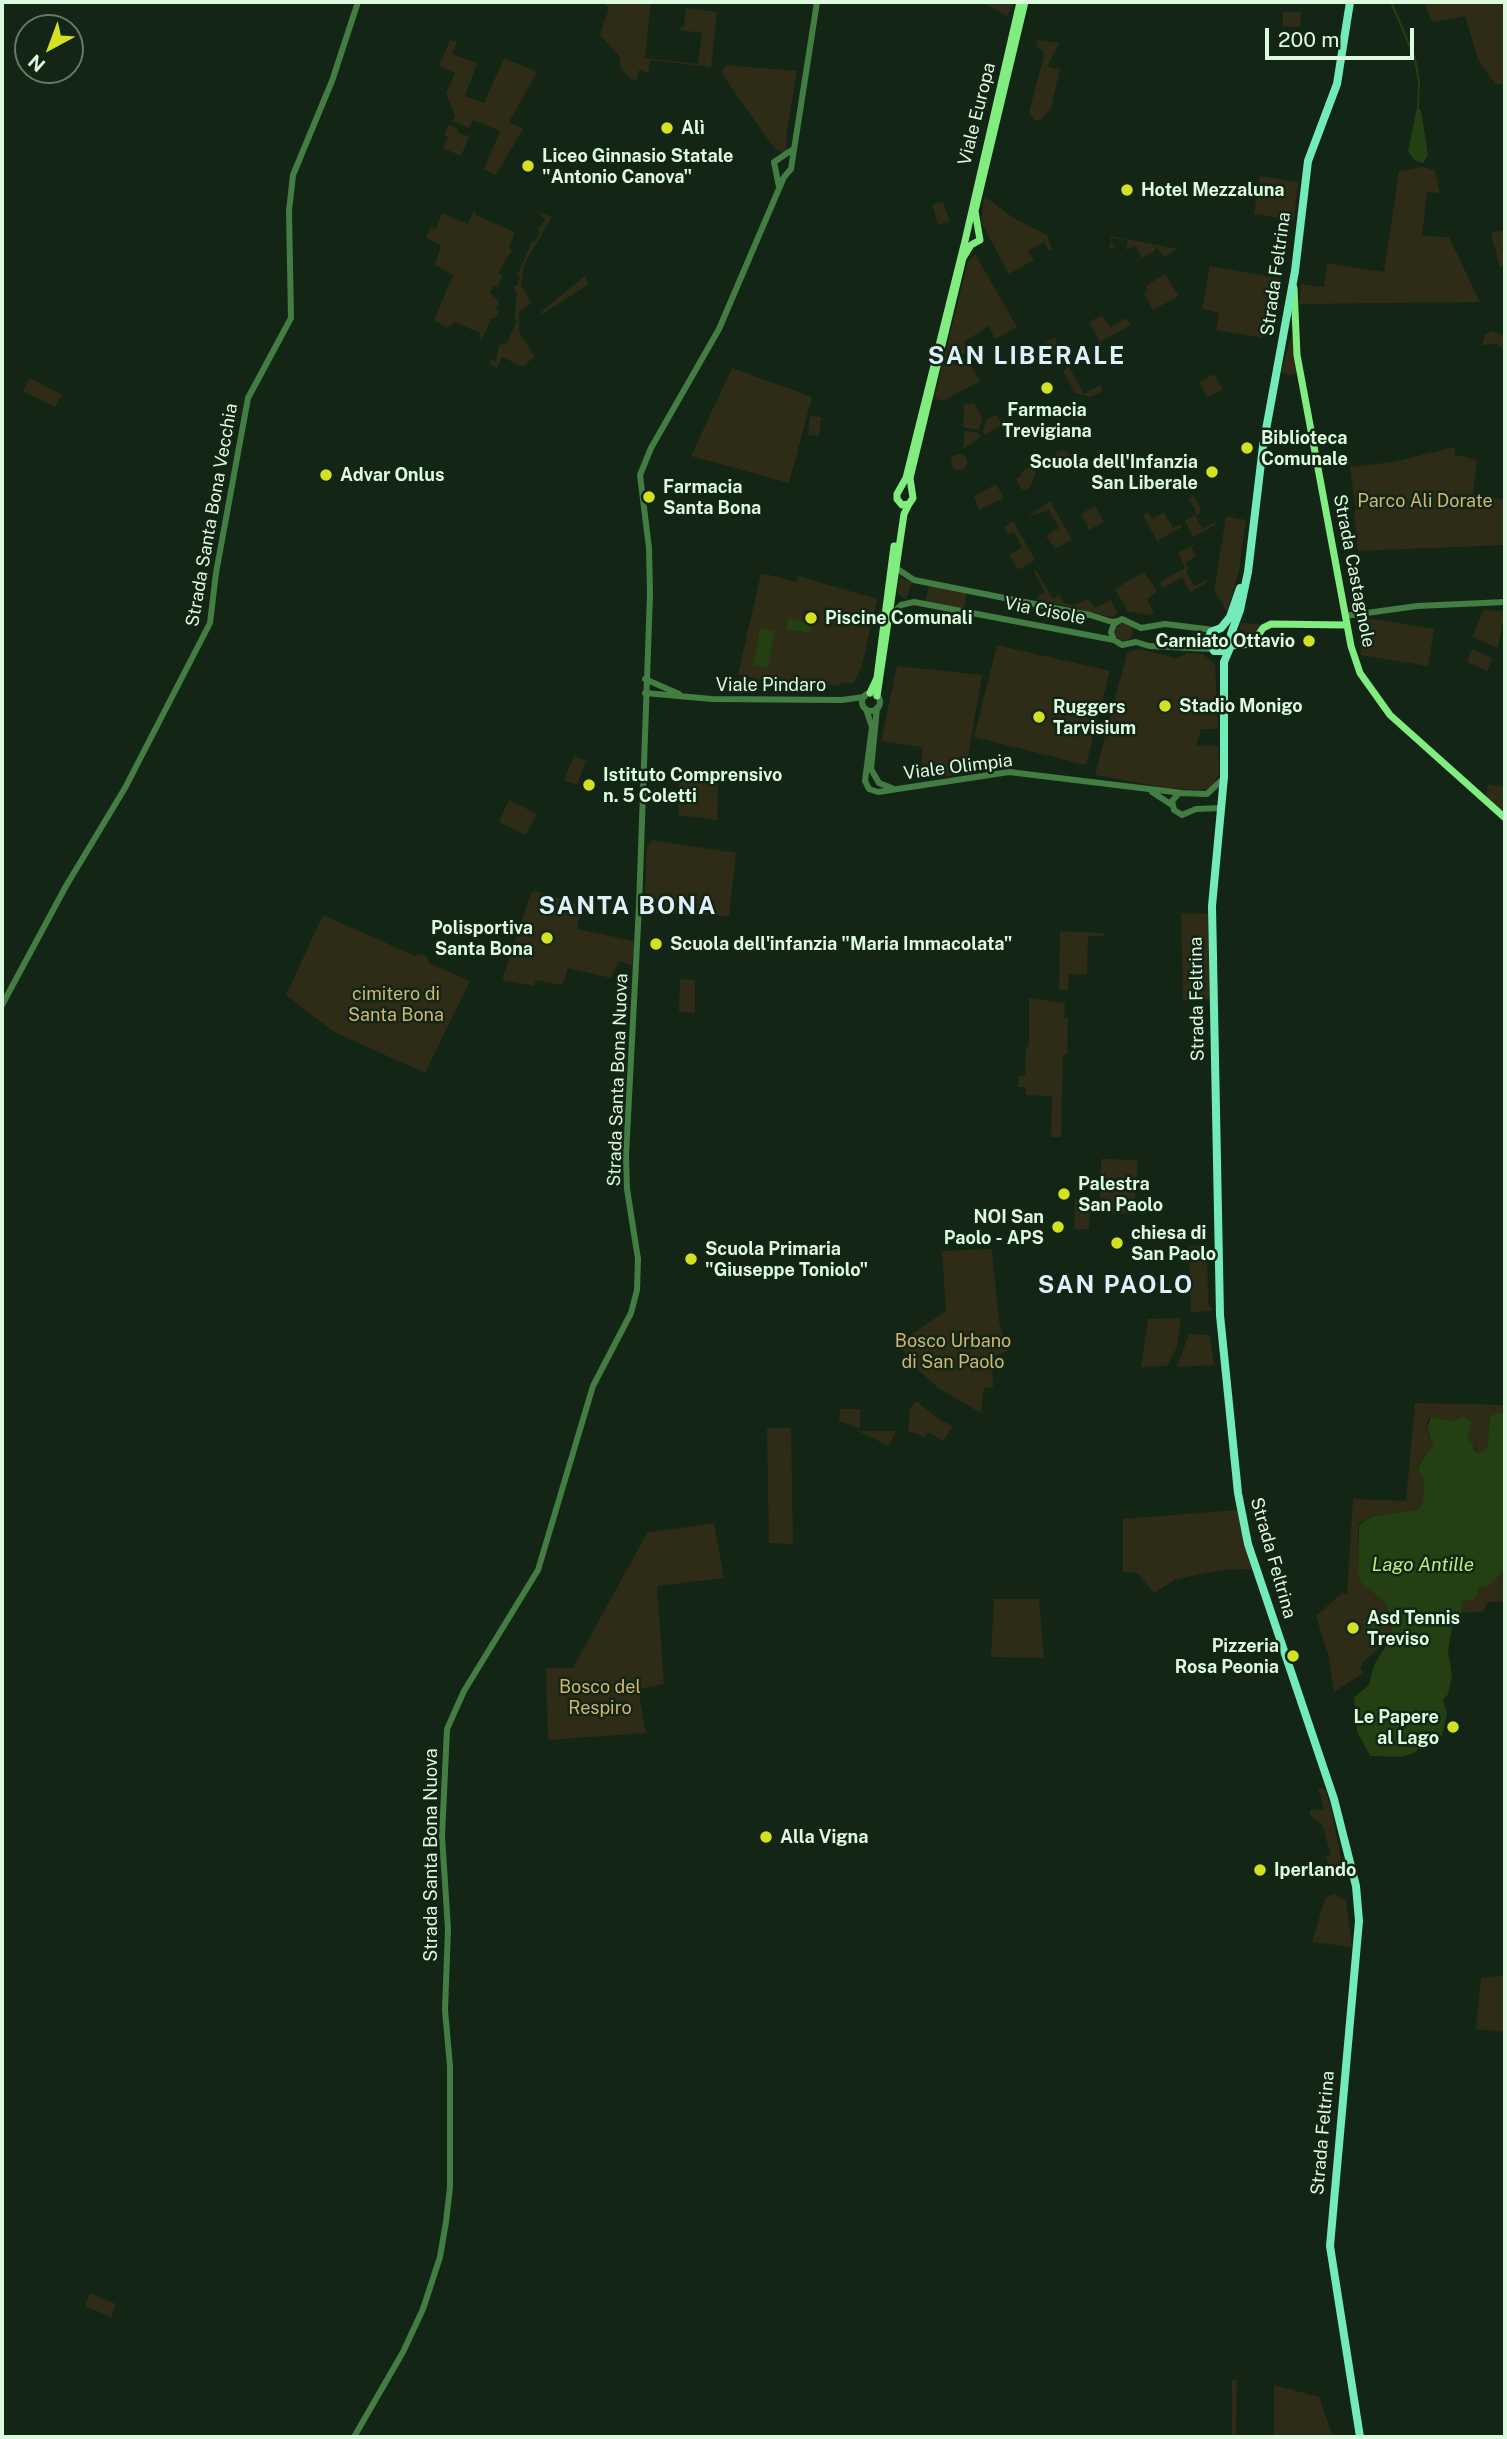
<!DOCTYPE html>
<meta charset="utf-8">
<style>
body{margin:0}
#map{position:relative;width:1507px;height:2439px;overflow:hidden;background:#132515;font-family:"Public Sans",sans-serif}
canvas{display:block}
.frame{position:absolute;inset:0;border:4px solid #dcfade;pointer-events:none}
.north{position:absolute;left:14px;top:14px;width:70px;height:70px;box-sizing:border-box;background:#132515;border:2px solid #637a65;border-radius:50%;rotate:221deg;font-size:19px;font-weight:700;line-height:28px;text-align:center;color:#dcfade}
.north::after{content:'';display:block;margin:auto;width:24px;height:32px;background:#d4e022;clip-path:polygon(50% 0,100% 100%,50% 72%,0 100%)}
.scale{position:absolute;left:1265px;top:28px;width:149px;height:32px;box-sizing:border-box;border:4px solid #dcfade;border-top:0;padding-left:9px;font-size:21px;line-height:24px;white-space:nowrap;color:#dcfade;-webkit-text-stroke:5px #132515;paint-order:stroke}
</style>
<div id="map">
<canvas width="1507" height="2439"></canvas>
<div class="frame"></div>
<div class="north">N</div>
<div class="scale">200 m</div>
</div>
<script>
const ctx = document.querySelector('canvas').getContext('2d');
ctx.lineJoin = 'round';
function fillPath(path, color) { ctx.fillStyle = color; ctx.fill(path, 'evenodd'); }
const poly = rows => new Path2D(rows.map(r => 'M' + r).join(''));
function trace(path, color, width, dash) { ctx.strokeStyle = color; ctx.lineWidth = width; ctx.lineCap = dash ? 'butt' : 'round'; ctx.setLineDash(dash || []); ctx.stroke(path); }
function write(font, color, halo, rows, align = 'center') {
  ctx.font = font + ' "Public Sans",sans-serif'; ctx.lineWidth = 5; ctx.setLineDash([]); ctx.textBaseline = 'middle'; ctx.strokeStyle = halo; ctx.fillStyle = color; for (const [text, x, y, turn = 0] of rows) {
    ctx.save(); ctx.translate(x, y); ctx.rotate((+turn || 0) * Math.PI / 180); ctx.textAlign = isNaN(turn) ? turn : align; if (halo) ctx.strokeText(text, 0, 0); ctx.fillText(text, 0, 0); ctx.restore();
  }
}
const green = poly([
 [602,2,651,2,645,58,698,64,702,33,680,30,681,27,684,26,686,8,717,12,711,67,650,60,648,73,639,70,637,80,630,79,621,69,619,56,600,35,609,8],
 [981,2,1014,2,1007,16],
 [1424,2,1505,2,1505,84,1495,84,1478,59,1465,16,1432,22],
 [1283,12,1301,12,1300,27,1283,27],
 [450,40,457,42,452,54,477,63,465,96,484,103,504,58,537,72,509,122,523,129,496,175,484,169,500,131,473,120,469,128,452,121,455,116,446,93,455,73,439,66],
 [1038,40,1059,43,1048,65,1050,68,1060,69,1051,109,1041,120,1035,121,1029,112,1044,56,1043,50,1036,47],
 [726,65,797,71,787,131,786,148,791,150,783,153,775,149,728,83,722,72],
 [448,125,458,129,457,132,466,136,470,134,461,156,443,148,448,137,444,135],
 [1422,167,1435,170,1440,193,1427,192,1422,236,1449,237,1480,302,1299,304,1301,284,1324,287,1327,263,1384,272,1399,171],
 [1260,176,1298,182,1294,220,1254,214],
 [984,196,1015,219,1047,235,1052,250,1049,251,1044,242,1032,249,1028,251,1034,260,1009,274,981,222],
 [943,202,950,221,938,225,932,205],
 [474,210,476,215,515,232,509,248,512,250,498,273,503,275,497,287,493,285,490,293,499,301,496,309,499,311,495,319,491,318,482,340,479,338,480,333,454,322,447,328,434,320,453,275,435,265,441,245,426,238,430,227,436,229,442,213,468,224],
 [539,212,552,217,524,264,521,286,532,303,519,312,519,332,535,356,523,367,502,357,497,368,490,364,491,360,496,361,499,345,507,343,517,320,514,319,517,293,513,287,517,286,520,277,517,276,532,241,535,242,540,232,537,230,545,220],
 [1505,230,1505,267,1500,267,1491,233],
 [1111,236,1178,249,1165,257,1155,246,1155,251,1131,264,1141,256,1136,246,1126,250,1128,240,1112,238,1111,242,1116,248,1109,249],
 [975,254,1017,327,995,339,989,326,964,342,967,347,970,345,975,352,963,354,954,363,956,366,958,361,967,358,980,381,943,401,934,398,968,261],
 [1210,266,1282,279,1274,323,1265,322,1262,338,1216,330,1219,313,1202,309],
 [1165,274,1179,296,1153,310,1144,293,1148,290,1146,286],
 [585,276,588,285,542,314,541,312],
 [1102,315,1110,327,1126,318,1131,325,1100,342,1089,322],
 [1492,331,1505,336,1505,365,1502,348,1497,344,1482,345,1485,334],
 [1292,334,1299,373,1290,375,1281,372],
 [1055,337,1064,363,1060,365,1046,342],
 [1069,367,1084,394,1100,385,1103,391,1090,397,1075,393,1063,371],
 [732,368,812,397,789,483,691,456],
 [1214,374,1223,389,1207,398,1199,382],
 [30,378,62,395,55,407,23,391],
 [974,403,983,419,978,430,963,427,964,404],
 '1067 412a8 8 0 1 1 16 0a8 8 0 1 1-16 0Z',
 [996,415,1002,425,985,435,983,431,986,420],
 [810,416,821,417,819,436,808,435],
 [964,431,979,433,981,437,963,449],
 [1455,447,1455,455,1477,460,1473,494,1505,500,1505,545,1358,551,1354,514,1356,509,1350,467,1393,462],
 '1054 458a8 8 0 1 1 16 0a8 8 0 1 1-16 0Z',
 '951 462a8 8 0 1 1 16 0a8 8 0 1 1-16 0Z',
 [1040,461,1030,488,1022,490,1016,479,1022,475,1021,472],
 [996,484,1004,498,979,510,974,496],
 [1194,496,1201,509,1199,514,1196,516,1202,529,1216,522,1215,525,1193,537,1185,521,1197,514,1189,499],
 [1050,501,1072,540,1055,549,1046,536,1059,528,1049,510,1027,517],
 [1095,506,1104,522,1089,530,1081,514],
 [1148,512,1152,519,1164,512,1173,528,1181,524,1182,527,1158,540,1164,554,1143,515],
 [1226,516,1246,520,1239,570,1227,612,1214,591],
 [1013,521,1035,560,1018,570,1009,555,1022,547,1014,532,1008,535,1004,527],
 [1198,542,1191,547,1196,556,1185,563,1189,570,1186,572,1194,586,1208,579,1206,583,1190,592,1182,577,1163,588,1160,582,1185,568,1178,553],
 [1036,570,1053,599,1059,595,1064,603,1074,605,1088,599,1095,608,1111,600,1118,614,1111,617,1035,599,1045,592,1034,572],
 [1144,572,1157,591,1147,600,1154,613,1151,615,1128,612,1115,589],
 [761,573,797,582,798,576,877,599,862,666,853,684,841,682,839,686,826,684,825,688,808,684,801,688,738,675],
 [899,577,912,582,906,599,897,593],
 [929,585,967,593,964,610,925,602],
 [1483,610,1505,611,1498,648,1472,637],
 [1367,618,1434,629,1428,666,1360,655],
 [1241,623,1259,624,1260,627,1253,638,1244,642,1238,633],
 '1115 632a9 9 0 1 1 18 0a9 9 0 1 1-18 0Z',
 [997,645,1110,671,1086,765,974,737],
 [1138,649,1176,658,1188,653,1203,654,1215,664,1218,729,1201,729,1196,745,1218,746,1219,774,1210,790,1166,788,1095,775,1127,653],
 [1472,649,1493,658,1487,671,1467,662],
 [897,666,982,675,965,773,937,778,935,765,922,764,922,747,881,741],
 [574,756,586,761,577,785,564,780],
 [679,774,718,777,717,820,678,815],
 [1488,784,1505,787,1505,813,1486,797],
 [509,800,537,814,526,835,499,822],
 [652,840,736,853,729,916,644,913,647,847],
 [536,891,582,906,577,929,634,941,632,965,619,961,611,978,568,968,562,985,536,980,534,986,502,980,531,893],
 [1181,913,1208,914,1210,999,1183,1001],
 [323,915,415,956,419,954,427,957,429,963,470,981,425,1073,334,1032,286,995],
 [1060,931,1104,933,1104,936,1088,936,1087,975,1069,974,1068,990,1059,990],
 [680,979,695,980,695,1013,679,1012],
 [1029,998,1065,1003,1064,1018,1068,1019,1067,1054,1063,1054,1061,1137,1051,1137,1052,1096,1026,1095,1026,1087,1018,1087,1019,1076,1025,1076,1026,1047,1029,1047],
 [1101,1159,1138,1160,1134,1214,1100,1213],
 [1075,1199,1090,1199,1089,1229,1074,1229],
 [1189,1246,1207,1246,1208,1303,1213,1311,1191,1312],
 [992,1249,999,1322,1008,1351,992,1357,993,1387,984,1388,981,1413,938,1388,915,1367,898,1343,946,1311,942,1251],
 [1181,1318,1177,1347,1167,1366,1141,1367,1148,1319],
 [1189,1334,1210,1335,1214,1365,1177,1367],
 [916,1401,940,1420,953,1426,943,1441,928,1432,925,1437,908,1431,910,1409],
 [1415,1403,1505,1405,1505,1414,1499,1412,1490,1416,1487,1449,1479,1453,1468,1440,1470,1421,1463,1416,1454,1421,1429,1417,1426,1428,1433,1445,1418,1465,1418,1471,1424,1478,1423,1502,1418,1510,1372,1516,1358,1524,1358,1567,1361,1583,1386,1603,1392,1626,1390,1639,1363,1662,1360,1668,1363,1673,1334,1692,1328,1654,1316,1616,1342,1593,1347,1594,1353,1499,1406,1501],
 [840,1409,860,1409,860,1429,839,1421],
 [767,1428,791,1428,793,1544,769,1543],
 [858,1431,896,1431,889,1446],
 [1237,1510,1252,1569,1222,1570,1176,1579,1154,1593,1137,1573,1123,1572,1123,1519],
 [714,1523,724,1578,657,1586,664,1684,638,1689,646,1733,548,1740,546,1668,573,1668,647,1533],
 [1505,1570,1505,1602,1488,1602,1483,1612,1461,1613,1463,1601],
 [994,1599,1039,1599,1044,1658,991,1657],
 [1318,1788,1325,1789,1332,1812,1344,1873,1337,1880,1331,1878,1326,1856,1331,1855,1322,1825,1310,1815,1310,1810,1324,1809],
 [1333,1894,1346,1900,1352,1947,1312,1942,1325,1899],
 [1505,1975,1505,2032,1476,2029,1481,1978],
 [90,2293,116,2304,111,2317,85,2306],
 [1232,2380,1237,2380,1236,2437,1232,2437],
 [1274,2385,1319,2397,1333,2437,1274,2437]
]);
const water = poly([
 [1417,108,1421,110,1428,155,1423,163,1414,160,1408,151],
 [788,618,812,622,810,633,786,629],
 [760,628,775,631,768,668,753,665],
 [1499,1412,1505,1414,1505,1570,1486,1587,1480,1587,1474,1599,1463,1601,1461,1613,1452,1627,1448,1651,1452,1675,1448,1694,1443,1701,1447,1713,1442,1736,1428,1739,1414,1753,1402,1757,1370,1756,1357,1731,1354,1697,1369,1685,1374,1665,1390,1639,1392,1626,1386,1603,1361,1583,1358,1575,1359,1525,1372,1516,1418,1510,1423,1502,1424,1478,1418,1471,1419,1465,1433,1445,1427,1428,1431,1417,1454,1421,1463,1416,1471,1422,1468,1440,1473,1443,1473,1449,1479,1453,1487,1449,1490,1416],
 [1372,1616,1384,1636,1375,1642,1363,1621]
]);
const stream = poly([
 [1391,2,1415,58,1419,83,1418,107]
]);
const tertiary = poly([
 [779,187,774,162,792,150],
 [896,568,914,580,1090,615,1112,622,1118,621],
 [891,615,901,605,914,602,1114,640],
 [1345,616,1417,606,1505,602],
 [1212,649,1149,646,1136,642,1122,645,1114,640,1111,632,1114,624,1122,619,1141,628,1165,624,1214,630],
 [645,679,679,694],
 [645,693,712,699,842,700,864,697],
 '862 702a9 9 0 1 1 18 0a9 9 0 1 1-18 0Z',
 [877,708,871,769,879,783,892,788],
 [866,709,872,727,865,781,869,789,878,792,1009,772,1182,793],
 [1152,792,1172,805],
 [1222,808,1196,809,1182,815,1174,810,1172,801,1179,793,1207,794,1223,779],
 [2,1005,66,886,125,788,210,623,216,573,248,398,291,318,289,211,293,175,332,81,358,2],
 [354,2437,403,2352,423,2309,440,2257,446,2222,450,2187,450,2066,445,2010,448,1929,442,1836,447,1729,464,1691,538,1570,593,1386,631,1313,637,1290,638,1259,627,1189,626,1155,639,906,650,594,649,548,640,475,651,448,719,329,784,177,791,169,817,2]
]);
const secondary = poly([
 [1020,2,965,241,906,478,897,494,897,499,902,505,909,504,913,498,910,478,963,258,971,245,980,240,975,211,1025,2],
 [1294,288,1297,355,1351,646,1360,673,1390,715,1505,818],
 [1231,646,1252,644,1263,628,1271,624,1347,625],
 [870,693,877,678,894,546],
 [877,696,904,514,909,504]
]);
const primary = poly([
 [1350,2,1337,84,1308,161,1295,271,1263,446,1248,572,1240,610,1231,634,1232,643,1224,662,1224,777,1212,906,1220,1315,1238,1493,1248,1544,1334,1799,1356,1886,1359,1921,1330,2246,1360,2437],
 [1226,651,1214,651,1208,639,1211,632,1221,628,1230,617,1240,588]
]);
const markers = [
 [667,128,7,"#d4e022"],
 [528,166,7,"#d4e022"],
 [1127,190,7,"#d4e022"],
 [1047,388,7,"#d4e022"],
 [1247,448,7,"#d4e022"],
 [1212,472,7,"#d4e022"],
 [326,475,7,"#d4e022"],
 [649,497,7,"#d4e022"],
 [811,618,7,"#d4e022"],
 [1309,641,7,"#d4e022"],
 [1165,706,7,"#d4e022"],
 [1039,717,7,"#d4e022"],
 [589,785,7,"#d4e022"],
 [547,938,7,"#d4e022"],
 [656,944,7,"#d4e022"],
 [1064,1194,7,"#d4e022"],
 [1058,1227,7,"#d4e022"],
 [1117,1243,7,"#d4e022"],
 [691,1259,7,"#d4e022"],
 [1353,1628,7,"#d4e022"],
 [1293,1656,7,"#d4e022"],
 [1453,1727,7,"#d4e022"],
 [766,1837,7,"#d4e022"],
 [1260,1870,7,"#d4e022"]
];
const streetNames = [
 ["Viale Europa",977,114,-76],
 ["Strada Feltrina",1276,274,-82],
 ["Strada Santa Bona Vecchia",212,515,-80],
 ["Strada Castagnole",1354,571,79],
 ["Via Cisole",1045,611,11],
 ["Viale Pindaro",771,685],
 ["Viale Olimpia",958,767,-7],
 ["Strada Feltrina",1197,999,-91],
 ["Strada Santa Bona Nuova",618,1080,-88],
 ["Strada Feltrina",1273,1558,74],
 ["Strada Santa Bona Nuova",431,1855,-90],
 ["Strada Feltrina",1323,2133,-85]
];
const poiNames = [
 ["Alì",681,128],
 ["Liceo Ginnasio Statale",542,156],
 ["\"Antonio Canova\"",542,177],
 ["Hotel Mezzaluna",1141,190],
 ["Farmacia",1047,410,"center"],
 ["Trevigiana",1047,431,"center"],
 ["Biblioteca",1261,438],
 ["Comunale",1261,459],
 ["Scuola dell'Infanzia",1198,462,"right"],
 ["San Liberale",1198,483,"right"],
 ["Advar Onlus",340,475],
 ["Farmacia",663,487],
 ["Santa Bona",663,508],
 ["Piscine Comunali",825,618],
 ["Carniato Ottavio",1295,641,"right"],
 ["Stadio Monigo",1179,706],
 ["Ruggers",1053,707],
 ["Tarvisium",1053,728],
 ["Istituto Comprensivo",603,775],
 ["n. 5 Coletti",603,796],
 ["Polisportiva",533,928,"right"],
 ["Santa Bona",533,949,"right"],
 ["Scuola dell'infanzia \"Maria Immacolata\"",670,944],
 ["Palestra",1078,1184],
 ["San Paolo",1078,1205],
 ["NOI San",1044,1217,"right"],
 ["Paolo - APS",1044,1238,"right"],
 ["chiesa di",1131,1233],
 ["San Paolo",1131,1254],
 ["Scuola Primaria",705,1249],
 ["\"Giuseppe Toniolo\"",705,1270],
 ["Asd Tennis",1367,1618],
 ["Treviso",1367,1639],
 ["Pizzeria",1279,1646,"right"],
 ["Rosa Peonia",1279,1667,"right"],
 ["Le Papere",1439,1717,"right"],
 ["al Lago",1439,1738,"right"],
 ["Alla Vigna",780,1837],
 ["Iperlando",1274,1870]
];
const parkNames = [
 ["Parco Ali Dorate",1425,501],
 ["cimitero di",396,994],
 ["Santa Bona",396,1015],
 ["Bosco Urbano",953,1341],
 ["di San Paolo",953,1362],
 ["Bosco del",600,1687],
 ["Respiro",600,1708]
];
const waterNames = [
 ["Lago Antille",1423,1565]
];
const districtNames = [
 ["SAN LIBERALE",1027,357],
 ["SANTA BONA",628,907],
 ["SAN PAOLO",1116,1286]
];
fillPath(green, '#2e2c17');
fillPath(water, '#243f12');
trace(stream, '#243f12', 2);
trace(tertiary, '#447d44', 6);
trace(secondary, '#81ed80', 7);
trace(primary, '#72ebb9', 8);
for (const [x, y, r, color] of markers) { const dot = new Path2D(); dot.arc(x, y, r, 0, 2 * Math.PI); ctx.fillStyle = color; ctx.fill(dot); trace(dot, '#132515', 2.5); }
write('18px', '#dcfade', '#132515', streetNames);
write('bold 18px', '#dcfade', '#132515', poiNames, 'left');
write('18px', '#d1b571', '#132515', parkNames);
write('italic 19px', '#bbec78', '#132515', waterNames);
ctx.letterSpacing = '2px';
write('bold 24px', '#ddf1fa', '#132515', districtNames);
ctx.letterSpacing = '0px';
</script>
